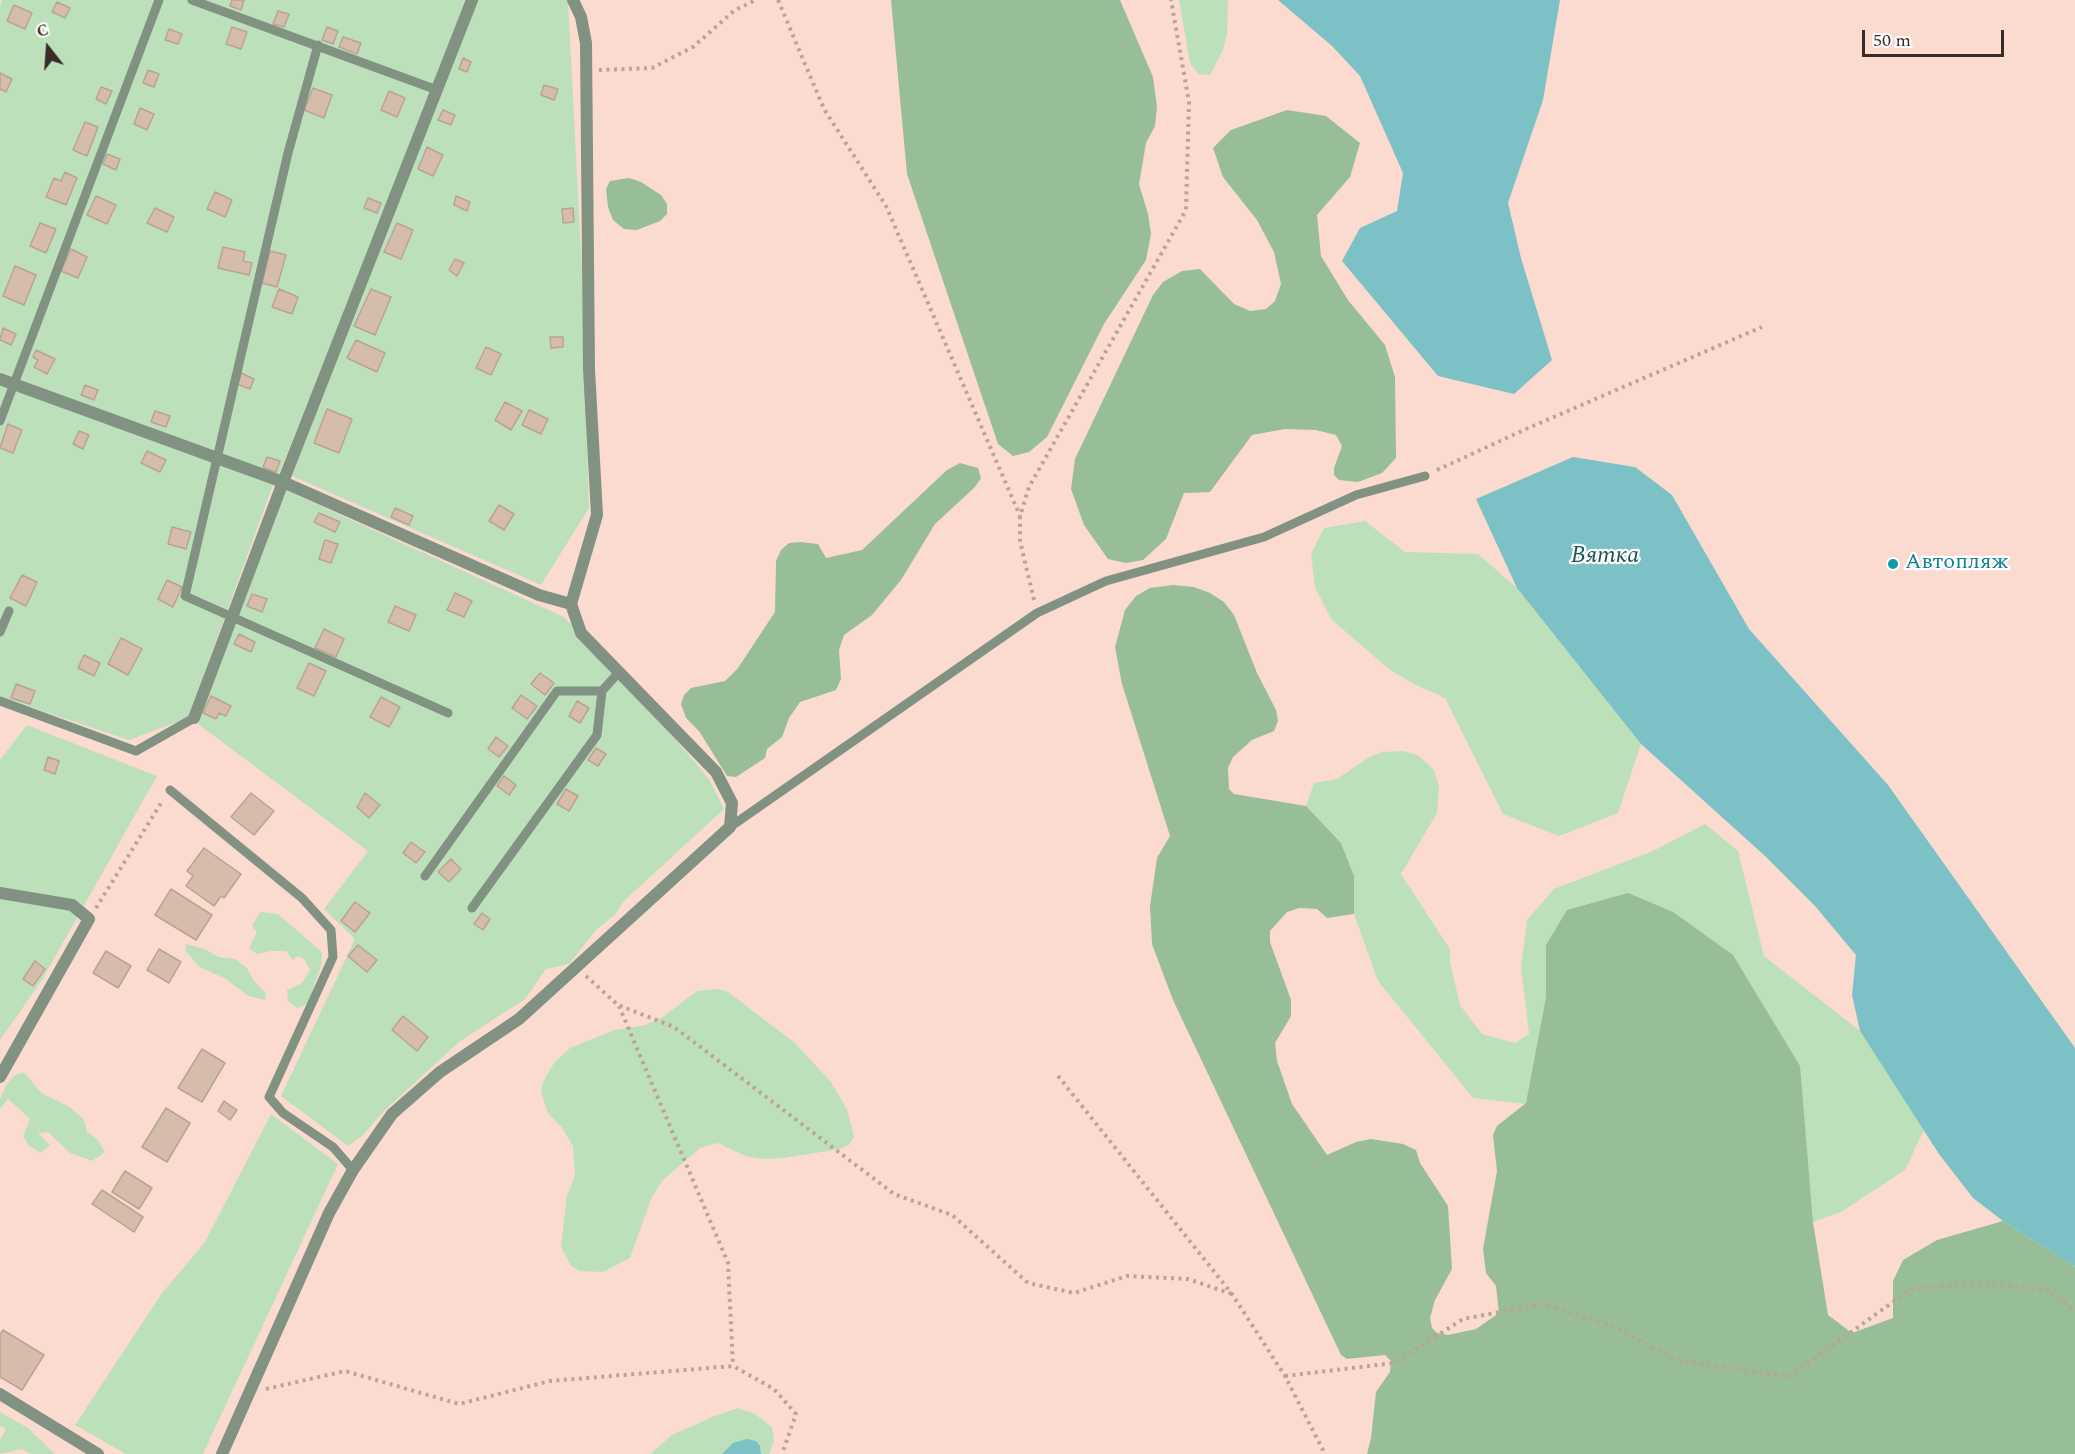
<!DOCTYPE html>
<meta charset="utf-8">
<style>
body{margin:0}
#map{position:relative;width:2075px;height:1454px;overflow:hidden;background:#fbdbcf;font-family:Spectral,serif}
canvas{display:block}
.north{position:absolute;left:18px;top:18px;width:60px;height:60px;-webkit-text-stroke:4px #fff;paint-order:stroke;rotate:343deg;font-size:16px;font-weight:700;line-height:24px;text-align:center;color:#382c28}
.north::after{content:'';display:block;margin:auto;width:21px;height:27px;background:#382c28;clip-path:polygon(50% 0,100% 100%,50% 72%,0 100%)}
.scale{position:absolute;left:1862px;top:30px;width:142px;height:27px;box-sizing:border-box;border:3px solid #382c28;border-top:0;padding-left:8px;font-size:18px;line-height:21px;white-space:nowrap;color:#382c28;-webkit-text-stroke:4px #fff;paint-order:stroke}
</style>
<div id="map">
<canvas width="2075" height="1454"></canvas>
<div class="north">С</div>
<div class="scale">50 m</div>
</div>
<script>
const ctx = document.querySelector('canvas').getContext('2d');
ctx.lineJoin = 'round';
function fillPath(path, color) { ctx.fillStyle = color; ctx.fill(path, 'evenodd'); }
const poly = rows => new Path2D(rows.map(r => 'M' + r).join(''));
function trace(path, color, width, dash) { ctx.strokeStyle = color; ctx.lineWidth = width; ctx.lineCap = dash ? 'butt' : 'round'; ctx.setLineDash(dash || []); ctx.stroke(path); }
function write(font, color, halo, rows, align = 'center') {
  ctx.font = font + ' Spectral,serif'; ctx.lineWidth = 4.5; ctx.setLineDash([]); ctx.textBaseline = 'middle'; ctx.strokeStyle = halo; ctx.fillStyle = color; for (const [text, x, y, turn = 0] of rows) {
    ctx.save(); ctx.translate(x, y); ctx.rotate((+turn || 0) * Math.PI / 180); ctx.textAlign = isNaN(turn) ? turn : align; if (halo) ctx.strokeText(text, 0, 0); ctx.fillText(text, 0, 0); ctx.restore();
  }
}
const green = poly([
 [2,0,467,0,278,477,0,372,0,6],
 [477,0,568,0,582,272,589,508,541,585,292,476],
 [1179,0,1228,0,1227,35,1223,50,1210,75,1198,74,1190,63],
 [0,383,273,485,188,718,129,740,0,697],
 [286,490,564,617,619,672,709,779,724,809,624,901,615,915,597,929,569,964,546,969,525,999,459,1042,385,1110,361,1137,348,1146,281,1096,355,939,324,909,368,851,198,724],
 [1365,521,1405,552,1478,554,1517,588,1641,744,1618,813,1559,836,1503,814,1445,698,1414,684,1390,670,1331,619,1315,587,1311,554,1324,528],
 [27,725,157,776,42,980,0,1040,0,760],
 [1404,751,1419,756,1434,770,1439,787,1437,813,1401,874,1450,949,1450,962,1460,1005,1482,1034,1515,1043,1529,1034,1521,967,1527,920,1554,889,1653,851,1705,824,1738,851,1764,956,1860,1031,1924,1130,1905,1170,1841,1212,1813,1222,1799,1066,1733,955,1546,945,1546,997,1526,1104,1473,1098,1378,981,1354,914,1354,876,1341,843,1306,806,1314,783,1337,779,1366,759,1382,752],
 [260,912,278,914,322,952,321,966,308,1004,297,1008,288,1001,287,990,302,983,310,970,304,959,298,956,293,960,286,951,271,951,257,954,249,948,257,932,252,926],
 [186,944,205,949,218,957,235,959,247,968,254,981,266,993,265,1000,248,996,226,979,198,966,186,951],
 [718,989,728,992,795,1043,831,1082,847,1109,854,1137,849,1145,840,1149,784,1158,764,1159,745,1156,718,1143,700,1148,662,1181,651,1199,630,1258,603,1272,580,1271,571,1266,561,1247,567,1195,575,1176,573,1146,562,1128,548,1113,541,1093,543,1082,554,1063,570,1048,614,1030,646,1025,664,1016,697,991],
 [24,1072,41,1093,70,1107,84,1120,87,1132,97,1139,105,1152,92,1161,70,1153,48,1132,38,1133,50,1145,41,1153,29,1146,23,1136,30,1119,8,1099,0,1109,0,1099,8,1082,14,1076],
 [271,1114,338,1164,203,1454,126,1454,75,1425,162,1293,205,1242],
 [738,1408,755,1414,772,1427,774,1441,769,1454,650,1454,672,1435,712,1417],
 [0,1412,28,1428,55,1454,31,1454,22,1449,0,1454,0,1440,6,1428,0,1426]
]);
const forest = poly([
 [891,0,1120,0,1153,77,1157,107,1155,126,1146,143,1139,184,1148,214,1151,234,1146,260,1104,324,1047,437,1029,452,1013,456,998,444,907,174],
 [1287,110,1326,116,1360,143,1350,177,1317,215,1321,256,1348,300,1385,345,1395,377,1396,458,1382,473,1358,482,1339,480,1334,475,1334,468,1342,446,1336,435,1316,430,1285,429,1252,435,1210,492,1184,493,1166,539,1143,560,1126,563,1108,559,1084,525,1071,489,1075,459,1153,295,1163,282,1182,271,1200,269,1234,304,1250,311,1266,309,1275,301,1281,284,1274,252,1257,220,1223,177,1213,148,1231,130],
 [629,178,641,182,661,195,667,204,667,214,660,221,637,230,624,229,613,220,608,207,606,189,610,181],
 [960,463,978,468,981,478,975,487,935,524,901,580,872,615,844,635,839,650,841,679,836,690,800,702,789,718,782,737,767,749,765,758,736,777,727,776,699,731,686,718,681,704,684,695,691,688,725,681,738,668,775,612,776,561,781,550,789,543,801,542,818,544,826,558,862,550,947,470],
 [1173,585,1194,587,1210,593,1224,602,1234,615,1257,673,1276,710,1278,721,1274,731,1252,740,1233,757,1228,768,1229,789,1234,794,1306,806,1341,843,1354,876,1354,914,1327,918,1317,909,1299,908,1287,912,1270,931,1270,942,1291,1000,1291,1016,1275,1043,1277,1061,1292,1104,1327,1155,1356,1142,1371,1139,1403,1144,1416,1150,1420,1163,1448,1206,1452,1269,1435,1300,1430,1318,1432,1328,1437,1333,1448,1335,1476,1329,1499,1313,1496,1286,1486,1273,1483,1249,1497,1171,1493,1135,1497,1126,1526,1103,1546,997,1546,945,1567,910,1628,893,1673,912,1733,955,1800,1066,1813,1222,1828,1315,1852,1333,1893,1318,1893,1281,1903,1260,1937,1240,2003,1221,2075,1267,2075,1454,1367,1454,1371,1438,1376,1392,1390,1372,1391,1361,1385,1355,1347,1359,1341,1355,1173,1000,1152,944,1150,906,1157,858,1170,836,1122,684,1115,647,1125,610,1136,596,1150,588]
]);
const water = poly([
 [1278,0,1560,0,1543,100,1508,203,1521,258,1552,360,1514,394,1438,376,1342,261,1360,228,1397,211,1403,173,1360,76,1332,46],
 [1573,457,1635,467,1672,495,1749,629,1888,785,2075,1048,2075,1267,2003,1221,1973,1198,1939,1154,1860,1031,1852,995,1856,955,1815,906,1765,856,1641,744,1517,588,1476,499],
 [747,1439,756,1441,760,1446,761,1454,722,1454,733,1443]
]);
const building = poly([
 [232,0,244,0,241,10,230,6,232,0],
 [57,2,70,8,65,18,52,12,57,2],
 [14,5,32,13,25,29,7,21,14,5],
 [278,11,289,14,284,27,273,24,278,11],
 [232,27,247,32,241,49,226,44,232,27],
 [327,27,338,31,333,44,322,40,327,27],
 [169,29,182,34,178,44,165,40,169,29],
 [343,37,361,43,357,54,339,47,343,37],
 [463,58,471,62,467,72,459,69,463,58],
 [148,70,159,74,154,87,143,83,148,70],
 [0,73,12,79,6,92,0,89,0,73],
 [544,85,558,89,554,100,541,95,544,85],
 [101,87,112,91,106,104,96,99,101,87],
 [313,88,332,95,324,118,304,110,313,88],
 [389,91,405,98,397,117,381,110,389,91],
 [140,108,154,114,147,130,134,124,140,108],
 [443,110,455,115,451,125,438,120,443,110],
 [85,122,98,127,87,156,73,150,85,122],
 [427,147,443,155,433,176,418,169,427,147],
 [107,154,120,159,116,170,103,164,107,154],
 [65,172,77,178,66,205,46,197,54,178,61,181,65,172],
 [215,192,232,200,225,217,207,209,215,192],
 [96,196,116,205,107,224,87,215,96,196],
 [456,196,470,202,467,211,454,205,456,196],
 [368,198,381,203,377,213,364,208,368,198],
 [155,208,174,217,167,232,147,223,155,208],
 [573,208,574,222,563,223,562,209,573,208],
 [40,223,56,229,46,253,30,246,40,223],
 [397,223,413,230,401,259,384,252,397,223],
 [223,247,245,252,243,261,252,263,249,275,218,268,223,247],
 [71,249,87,257,78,278,61,271,71,249],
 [270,251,286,255,277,287,262,283,270,251],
 [455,259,464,263,457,276,449,270,455,259],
 [15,266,36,275,24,305,3,296,15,266],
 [279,289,298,297,292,314,272,307,279,289],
 [371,289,391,297,375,335,354,326,371,289],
 [3,328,16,334,11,345,0,340,3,328],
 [550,337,563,337,563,347,551,348,550,337],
 [356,340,385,353,377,372,347,358,356,340],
 [486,347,501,354,491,375,476,368,486,347],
 [36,350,55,359,47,374,34,367,38,360,33,357,36,350],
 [241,373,254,379,250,389,237,384,241,373],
 [85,385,98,390,94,400,81,395,85,385],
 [505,402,522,411,511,430,495,420,505,402],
 [327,409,352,419,339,453,314,443,327,409],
 [529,410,548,419,541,434,522,425,529,410],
 [155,411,170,416,166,427,151,422,155,411],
 [8,424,22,430,13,453,0,448,8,424],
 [79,431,89,435,83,449,73,444,79,431],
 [147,451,166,460,160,472,141,463,147,451],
 [267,457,280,461,276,472,263,467,267,457],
 [499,505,514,514,504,530,489,521,499,505],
 [395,508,413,516,409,525,391,517,395,508],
 [319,513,340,522,335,532,314,522,319,513],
 [172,527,191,532,186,549,168,544,172,527],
 [325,540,338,544,331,563,319,559,325,540],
 [22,575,37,582,26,606,10,598,22,575],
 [167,580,182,587,173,607,158,599,167,580],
 [455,593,472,601,464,617,447,610,455,593],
 [252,594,267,599,262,612,247,606,252,594],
 [395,606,416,615,409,631,388,622,395,606],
 [324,629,344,639,336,657,315,648,324,629],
 [239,634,255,642,251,652,234,644,239,634],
 [121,638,142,649,128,675,108,664,121,638],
 [84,655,100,663,94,676,78,668,84,655],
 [309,663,326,671,314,696,297,688,309,663],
 [540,673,554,683,545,695,531,684,540,673],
 [16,684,35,691,30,704,11,698,16,684],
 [521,695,537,706,527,719,512,708,521,695],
 [211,696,231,706,226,716,219,713,216,719,203,713,211,696],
 [381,697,400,707,389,727,370,717,381,697],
 [577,701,589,708,580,723,569,716,577,701],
 [496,737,508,746,499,757,488,749,496,737],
 [596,748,606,754,598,766,588,760,596,748],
 [48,757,59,761,55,774,44,770,48,757],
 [504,776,516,785,509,795,497,786,504,776],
 [566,789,578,796,569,811,557,804,566,789],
 [251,793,274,811,254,835,231,817,251,793],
 [365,793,380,805,369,818,357,807,365,793],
 [411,842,425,852,416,863,403,853,411,842],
 [204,848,241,874,224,898,221,896,214,906,186,886,193,876,187,871,204,848],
 [451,859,461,869,449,882,438,872,451,859],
 [171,889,212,915,196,940,155,915,171,889],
 [355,902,370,913,355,932,341,921,355,902],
 [482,913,490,919,483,930,474,924,482,913],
 [358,945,377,960,367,972,348,956,358,945],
 [159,949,181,962,169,983,147,970,159,949],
 [106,951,131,966,118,988,93,973,106,951],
 [35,961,45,969,33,986,23,979,35,961],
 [403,1016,428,1037,417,1051,392,1030,403,1016],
 [202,1049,225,1063,202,1102,178,1088,202,1049],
 [224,1101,237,1110,230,1120,218,1111,224,1101],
 [166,1108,190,1123,167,1162,142,1147,166,1108],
 [125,1171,152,1188,139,1209,112,1192,125,1171],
 [102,1190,143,1217,134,1232,92,1204,102,1190],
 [3,1330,44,1355,22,1390,0,1377,0,1334,3,1330]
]);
const path = poly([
 [778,0,824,109,886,206,1020,516],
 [599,70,652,68,693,47,735,10,756,0],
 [1437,470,1526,429,1762,327],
 [1034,600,1020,541,1020,516,1029,487,1186,210,1189,102,1171,0],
 [96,908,163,800],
 [586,976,618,1005,674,1027,894,1194,952,1215,1028,1283,1074,1293,1127,1276,1188,1279,1232,1294],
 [619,1006,728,1263,733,1366],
 [1058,1076,1232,1294,1285,1376,1325,1454],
 [1285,1376,1394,1363,1463,1319,1542,1304,1615,1327,1676,1360,1789,1377,1911,1289,1980,1283,2048,1290,2075,1311],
 [266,1389,345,1371,459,1404,550,1381,733,1366,774,1389,796,1414,782,1454]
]);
const lane = poly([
 [192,0,437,90],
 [318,45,288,153,185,596,448,713],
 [0,421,159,0],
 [0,632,9,611],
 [0,701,136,751,194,718],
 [170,790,302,898,331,930,333,957,269,1097,283,1113,333,1147,353,1170],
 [730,827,1037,613,1106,581,1264,537,1356,495,1425,476],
 [425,876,557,691,602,691],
 [472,908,597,735,602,691,619,672]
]);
const street = poly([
 [0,379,283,482,539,595,571,604],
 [194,718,283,482,472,0],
 [0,893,72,905,89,919,0,1077],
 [0,1394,98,1454],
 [222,1454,329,1213,353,1170,392,1114,440,1072,519,1019,730,827,732,803,716,772,581,633,571,604,597,515,589,369,586,43,581,17,573,0]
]);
const markers = [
 [1893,564,6,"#0f9aa8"]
];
const cultureNames = [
 ["Автопляж",1905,564]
];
const waterNames = [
 ["Вятка",1605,557]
];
fillPath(green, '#bce1ba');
fillPath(forest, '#97be96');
fillPath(water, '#7cc1c5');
fillPath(building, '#d6bdab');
trace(building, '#bca391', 1.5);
trace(path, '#bca299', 4, [3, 4.5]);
trace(lane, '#819282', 9);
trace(street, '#819282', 12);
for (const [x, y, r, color] of markers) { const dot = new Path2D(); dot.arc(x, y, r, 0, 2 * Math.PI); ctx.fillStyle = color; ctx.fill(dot); trace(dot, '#fff', 2); }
write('22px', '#0d838f', '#fff', cultureNames, 'left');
write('italic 24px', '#195659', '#fff', waterNames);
</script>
